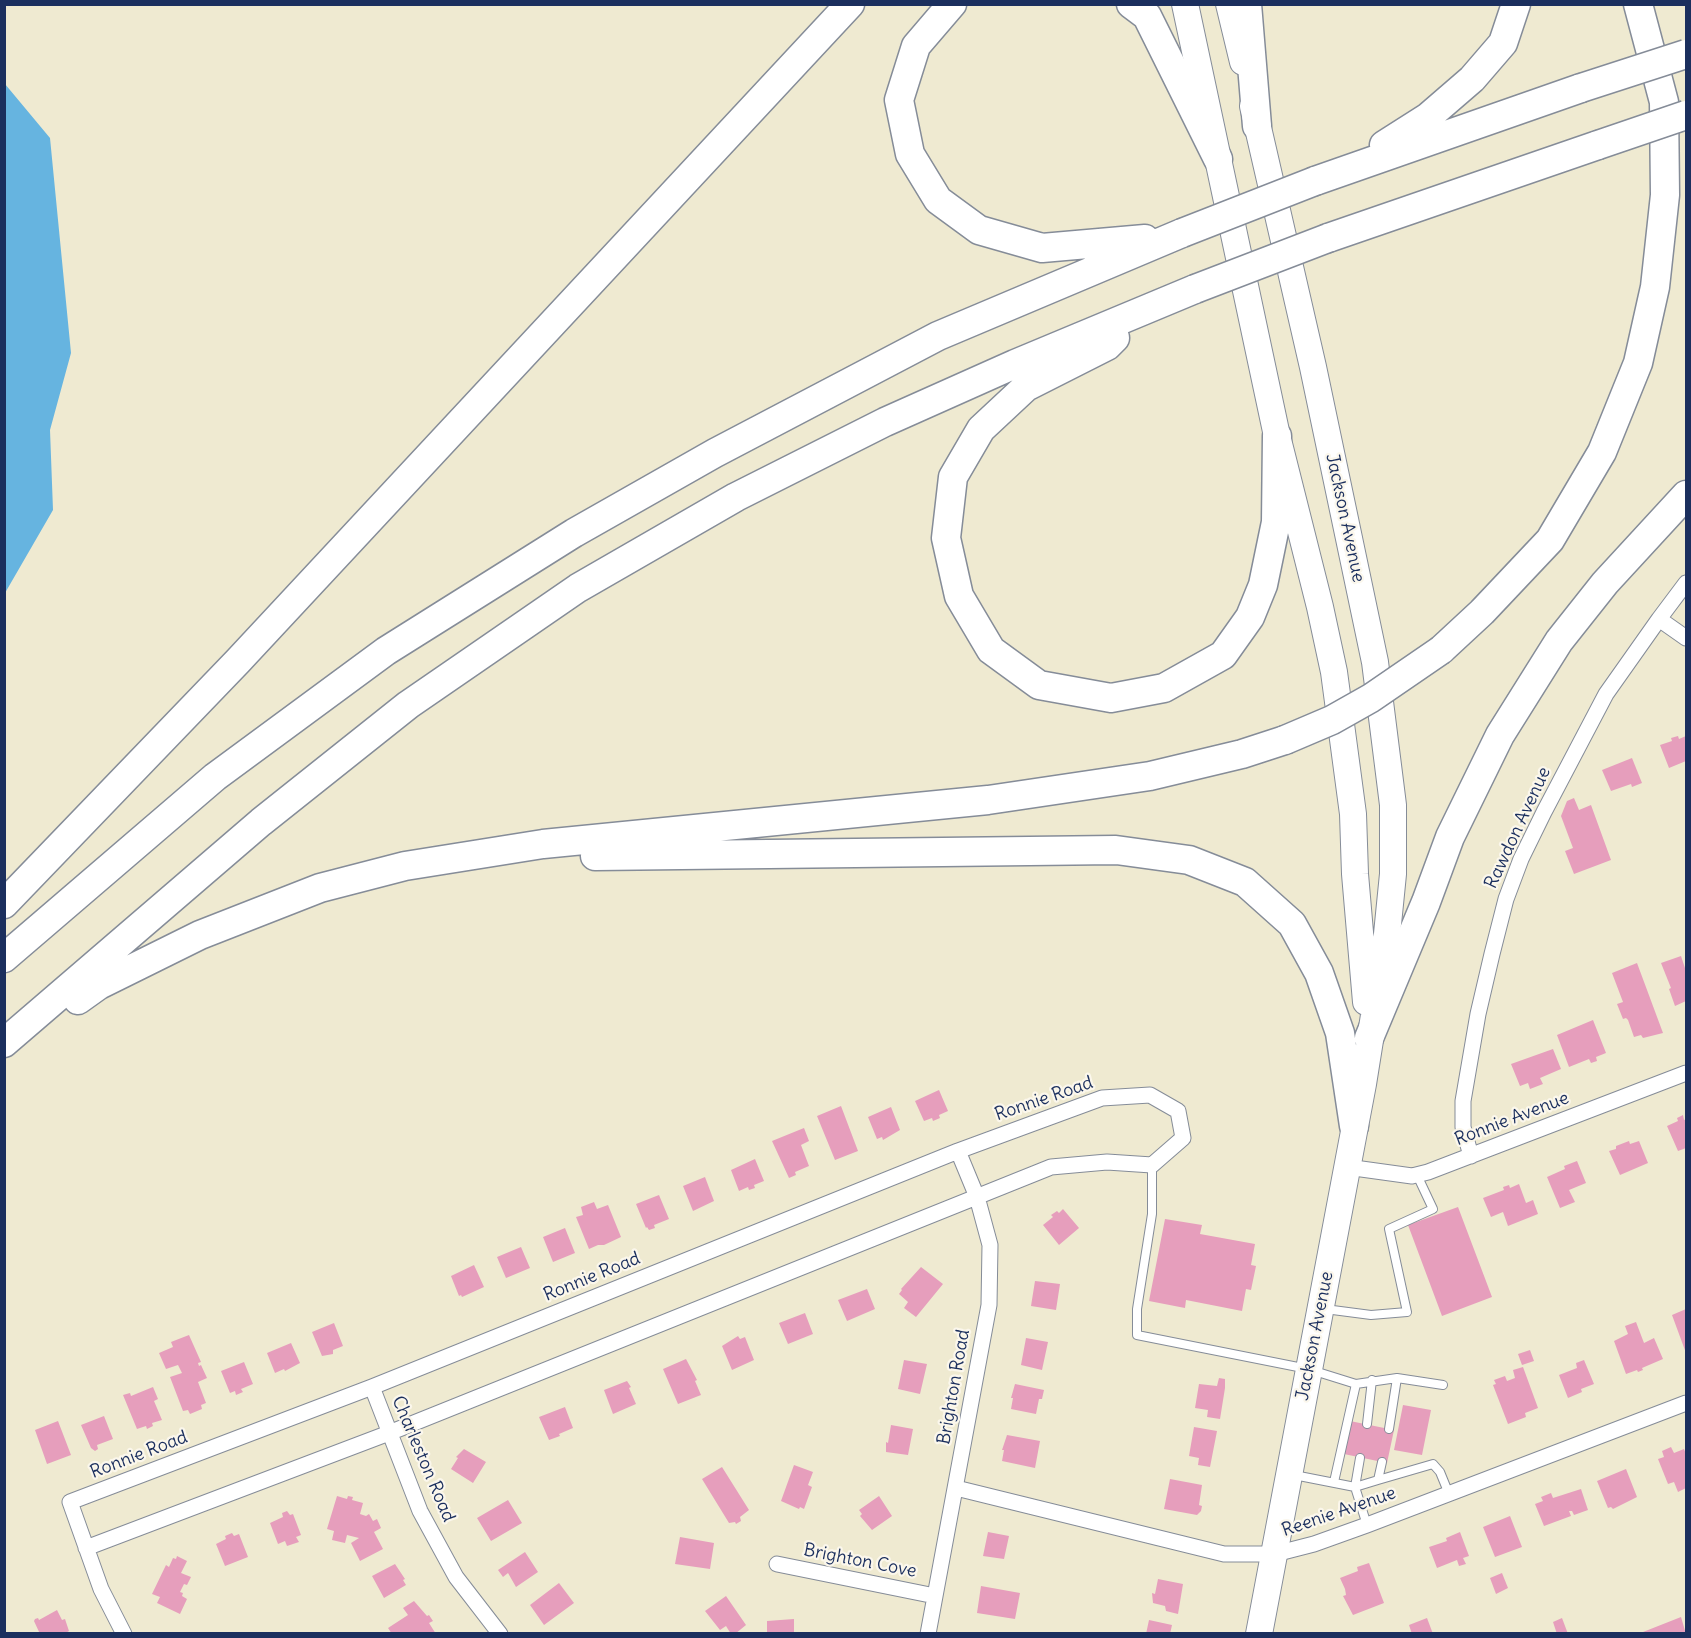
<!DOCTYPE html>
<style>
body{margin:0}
#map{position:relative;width:1691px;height:1638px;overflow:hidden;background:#efead1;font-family:Delius,sans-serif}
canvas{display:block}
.frame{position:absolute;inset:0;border:6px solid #1b2f5e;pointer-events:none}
</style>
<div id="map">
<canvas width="1691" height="1638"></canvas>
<div class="frame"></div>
</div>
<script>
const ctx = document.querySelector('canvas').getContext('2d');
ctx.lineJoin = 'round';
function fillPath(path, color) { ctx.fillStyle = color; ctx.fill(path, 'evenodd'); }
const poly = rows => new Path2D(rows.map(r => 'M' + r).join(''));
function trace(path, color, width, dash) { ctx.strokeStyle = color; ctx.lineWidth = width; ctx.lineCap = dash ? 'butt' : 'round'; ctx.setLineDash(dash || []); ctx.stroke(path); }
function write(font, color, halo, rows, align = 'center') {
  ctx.font = font + ' Delius,sans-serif'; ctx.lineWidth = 4.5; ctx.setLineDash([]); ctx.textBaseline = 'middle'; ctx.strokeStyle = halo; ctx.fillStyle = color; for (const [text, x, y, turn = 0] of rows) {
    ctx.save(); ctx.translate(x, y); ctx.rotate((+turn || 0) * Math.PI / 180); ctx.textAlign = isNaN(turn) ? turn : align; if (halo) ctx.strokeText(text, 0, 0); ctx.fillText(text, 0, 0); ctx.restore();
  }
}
const water = poly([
 [5,84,50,138,71,353,50,430,53,510,5,593]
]);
const building = poly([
 [1678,736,1679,739,1686,736,1686,761,1669,768,1660,745,1672,741,1671,738],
 [1632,758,1642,783,1632,787,1631,784,1611,791,1602,770],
 [1574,798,1579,810,1591,805,1611,860,1574,874,1565,851,1573,848,1561,816,1567,801],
 [1681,956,1686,971,1686,1001,1675,1006,1669,989,1671,988,1661,963],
 [1637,963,1663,1033,1643,1038,1641,1035,1634,1037,1628,1020,1626,1018,1623,1019,1617,1004,1623,1002,1612,973],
 [1593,1020,1606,1053,1596,1057,1597,1061,1591,1063,1589,1059,1569,1067,1557,1035],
 [1553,1049,1561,1069,1540,1078,1543,1084,1530,1089,1528,1083,1520,1086,1511,1064],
 [939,1090,948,1111,939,1115,940,1118,933,1121,932,1118,924,1121,915,1101],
 [841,1106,858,1151,835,1160,817,1116],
 [891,1107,900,1130,883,1140,882,1137,877,1139,868,1117],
 [1683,1115,1684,1120,1686,1119,1686,1148,1678,1151,1667,1126,1678,1121,1677,1118],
 [804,1128,809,1141,801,1145,809,1166,795,1172,796,1175,789,1178,772,1141],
 [1629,1141,1630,1144,1639,1141,1648,1163,1620,1175,1609,1151,1616,1149,1616,1146],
 [755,1159,764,1181,754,1185,755,1188,749,1190,748,1187,739,1191,731,1170],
 [1577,1161,1586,1183,1569,1190,1575,1202,1560,1208,1547,1177,1565,1169,1564,1166],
 [705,1177,714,1201,693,1211,683,1186],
 [1519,1184,1526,1203,1533,1200,1538,1214,1508,1226,1503,1212,1491,1217,1483,1198,1504,1190,1503,1187,1509,1185,1510,1188],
 [659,1195,669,1219,654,1225,655,1228,649,1230,647,1227,646,1228,636,1204],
 [594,1202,597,1209,608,1205,621,1237,604,1245,598,1245,589,1249,576,1217,583,1215,581,1207],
 [1458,1207,1492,1297,1442,1316,1408,1225],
 [1063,1209,1079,1228,1059,1245,1043,1225,1053,1217,1051,1215,1057,1211,1059,1213],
 [1165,1219,1202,1225,1200,1234,1255,1244,1251,1265,1256,1266,1251,1290,1246,1289,1242,1311,1186,1300,1185,1308,1149,1301],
 [565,1228,575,1253,553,1262,543,1237],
 [521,1247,530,1268,506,1278,497,1257],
 [474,1265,484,1287,462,1297,461,1295,459,1296,451,1276],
 [921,1267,943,1284,916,1317,904,1308,908,1302,899,1294,902,1290,901,1289],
 [1035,1281,1060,1284,1056,1310,1031,1306],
 [867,1289,875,1309,847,1321,838,1300],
 [1686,1309,1686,1353,1672,1315],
 [805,1313,813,1334,788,1344,779,1323],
 [1636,1322,1644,1343,1654,1338,1663,1359,1642,1368,1643,1370,1638,1372,1637,1370,1626,1374,1614,1341,1628,1334,1625,1326],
 [334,1323,343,1346,333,1350,333,1354,322,1356,312,1332],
 [189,1335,201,1362,198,1363,199,1366,201,1365,207,1378,198,1382,206,1403,201,1405,202,1409,190,1414,188,1410,183,1411,170,1377,182,1373,178,1365,166,1369,159,1353,173,1347,171,1342],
 [738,1336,740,1339,745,1337,754,1360,732,1370,722,1346],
 [1026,1338,1048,1342,1042,1370,1021,1365],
 [291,1343,300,1363,285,1371,284,1369,275,1373,267,1353],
 [1530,1350,1534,1361,1522,1365,1518,1354],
 [686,1359,697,1380,695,1381,701,1395,678,1404,663,1369],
 [904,1360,927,1364,920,1394,898,1389],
 [1584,1360,1594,1384,1581,1389,1582,1392,1568,1398,1559,1375,1577,1368,1576,1363],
 [244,1362,253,1384,241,1389,243,1392,236,1395,235,1391,230,1393,221,1371],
 [1523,1367,1538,1408,1525,1413,1526,1417,1508,1424,1493,1385,1496,1384,1494,1380,1505,1376,1507,1381,1515,1378,1513,1370],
 [1219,1378,1225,1379,1225,1388,1220,1419,1207,1417,1208,1410,1195,1408,1199,1384,1217,1386],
 [627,1381,631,1387,629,1388,636,1404,613,1414,604,1390],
 [1015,1384,1044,1390,1042,1399,1039,1399,1036,1414,1011,1409,1013,1398,1011,1398],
 [153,1387,158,1399,154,1401,162,1420,152,1423,153,1426,147,1429,146,1426,137,1429,123,1395,130,1393,131,1396],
 [1403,1405,1431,1410,1422,1455,1394,1450],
 [565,1407,573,1428,559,1434,560,1436,549,1440,539,1417],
 [104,1416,113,1439,97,1445,98,1449,95,1451,91,1448,81,1425],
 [58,1421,71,1455,47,1464,35,1430],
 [1350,1421,1394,1430,1387,1463,1344,1454],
 [891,1425,913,1429,908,1455,886,1452,886,1442,888,1443],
 [1194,1427,1217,1431,1210,1467,1198,1465,1199,1458,1189,1456],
 [1007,1435,1040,1441,1035,1468,1002,1461,1004,1450,1002,1450],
 [1671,1447,1674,1453,1684,1449,1686,1454,1686,1488,1678,1492,1674,1482,1668,1484,1658,1459,1664,1457,1662,1451],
 [464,1449,486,1462,473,1483,451,1469,458,1458,456,1457],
 [794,1465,813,1472,808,1485,812,1487,804,1509,800,1507,799,1509,781,1501],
 [722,1467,749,1510,740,1517,741,1521,736,1524,735,1522,729,1523,702,1479],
 [1626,1469,1637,1497,1613,1509,1611,1507,1608,1508,1597,1481],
 [1170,1479,1202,1485,1199,1505,1202,1506,1201,1511,1197,1515,1164,1509],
 [1581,1489,1588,1510,1574,1515,1572,1511,1569,1511,1571,1516,1544,1526,1535,1504,1543,1501,1541,1497,1551,1493,1553,1498],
 [337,1496,347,1499,348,1496,353,1497,352,1500,363,1503,360,1514,366,1516,369,1514,373,1521,377,1519,381,1528,374,1532,383,1549,360,1561,351,1543,359,1538,347,1535,345,1543,332,1540,334,1531,327,1529],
 [879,1496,892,1516,872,1530,860,1516,862,1514,859,1510],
 [508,1500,522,1523,491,1541,477,1518],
 [287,1511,290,1515,293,1514,301,1535,296,1537,299,1542,287,1546,285,1541,278,1544,270,1523,283,1517,282,1513],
 [1510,1516,1522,1547,1495,1557,1483,1527],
 [988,1532,1009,1536,1004,1559,983,1556],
 [1460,1532,1469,1556,1463,1558,1466,1564,1459,1566,1457,1560,1437,1568,1429,1547,1447,1541,1446,1538],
 [232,1533,234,1536,239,1534,248,1557,225,1566,216,1544,226,1539,225,1536],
 [680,1537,714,1543,710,1569,675,1564],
 [525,1552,538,1572,516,1587,508,1573,503,1577,498,1570],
 [177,1556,187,1561,181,1573,191,1577,187,1585,184,1584,180,1592,183,1593,182,1596,187,1599,180,1614,157,1603,160,1597,152,1594,166,1565,169,1567,173,1558,176,1559],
 [1369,1563,1384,1603,1353,1615,1343,1596,1346,1595,1345,1589,1340,1578,1358,1571,1357,1567],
 [395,1564,405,1579,403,1580,406,1585,384,1598,372,1576],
 [1502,1573,1508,1588,1496,1594,1490,1578],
 [1158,1579,1183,1584,1178,1614,1166,1611,1165,1606,1153,1603,1152,1593,1155,1594],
 [559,1583,574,1603,544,1625,530,1605],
 [981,1586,1020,1593,1015,1619,977,1613],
 [726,1596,746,1625,735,1634,731,1634,726,1626,720,1630,705,1611],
 [414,1601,427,1616,429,1615,433,1621,429,1623,436,1634,392,1634,388,1628,408,1615,403,1608],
 [57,1610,62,1620,65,1619,69,1631,64,1634,40,1634,34,1621,35,1619,38,1618,39,1620],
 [1681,1617,1686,1634,1643,1634,1643,1632],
 [1427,1618,1433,1634,1412,1634,1409,1625],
 [1562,1618,1568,1634,1557,1634,1553,1622],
 [794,1619,794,1634,767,1634,767,1621],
 [1149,1620,1172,1625,1170,1634,1146,1634]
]);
const service = poly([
 [1152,1165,1152,1214,1137,1309,1137,1335,1308,1369,1356,1384,1397,1378,1389,1429],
 [1325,1309,1371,1315,1407,1312,1389,1229,1433,1209,1417,1175],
 [1397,1378,1443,1385],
 [1367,1424,1372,1380],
 [1294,1475,1355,1487,1360,1458],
 [1378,1480,1433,1464,1440,1472,1449,1494],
 [1334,1482,1356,1384],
 [1367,1525,1355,1487,1378,1480,1382,1462]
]);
const minor = poly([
 [1659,619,1686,638],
 [1471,1156,1463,1127,1463,1101,1478,1014,1492,954,1506,899,1521,859,1544,812,1606,694,1659,619,1686,583],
 [1347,1167,1412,1176,1428,1172,1686,1073],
 [372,1387,420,1511,456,1577,500,1634],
 [956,1488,1224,1554,1275,1554,1314,1544,1367,1525,1686,1403],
 [86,1548,389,1433,1051,1167,1107,1162,1152,1165,1183,1138,1178,1111,1150,1095,1102,1098,958,1151,372,1387,70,1502,101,1589,124,1634],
 [777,1564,935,1596],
 [928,1634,989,1305,990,1245,977,1197,958,1151]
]);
const primary = poly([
 [1185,4,1277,436,1320,607,1334,672,1353,814,1355,874,1366,1002],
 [1229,4,1243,62],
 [1253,106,1313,367,1375,662,1393,805,1393,874,1387,934,1363,1084,1259,1634]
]);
const motorway = poly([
 [952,4,916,46,899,100,910,154,938,200,979,230,1042,248,1145,239],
 [1131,4,1147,16,1218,159],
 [1247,4,1257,126],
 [1384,145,1428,117,1472,79,1503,43,1516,4],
 [1315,181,1581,88],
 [1328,238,1598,145],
 [1115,338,1107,346,1026,387,981,429,953,477,946,538,959,596,991,650,1039,685,1111,698,1164,688,1223,655,1250,617,1263,585,1276,522,1277,436],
 [1441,650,1482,612,1550,540,1602,452,1638,363,1655,287,1665,195,1664,102,1638,4],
 [595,856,1116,850,1189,860,1245,882,1292,924,1319,973,1340,1033,1354,1126],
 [4,904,238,661,850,4],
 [4,958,215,777,386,651,574,533,715,453,938,336,1182,233],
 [78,1000,99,985,200,935,320,888,405,866,543,844,988,800,1150,776,1242,754,1285,740],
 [1369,1038,1426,902,1450,837,1500,735,1559,641,1605,583,1686,495],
 [4,1043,261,822,408,705,578,588,736,497,885,422,1015,364,1195,289]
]);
const motorwayBridge = poly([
 [1581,88,1686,54],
 [1598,145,1686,115],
 [1182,233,1315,181],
 [1195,289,1328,238],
 [1285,740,1332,720,1371,698,1441,650]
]);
const streetNames = [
 ["Jackson Avenue",1345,518,78],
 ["Rawdon Avenue",1518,828,-65],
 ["Ronnie Road",1044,1099,-19],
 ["Ronnie Avenue",1512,1119,-21],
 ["Ronnie Road",592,1277,-22],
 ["Jackson Avenue",1315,1336,-79],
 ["Brighton Road",954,1387,-80],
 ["Ronnie Road",139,1455,-21],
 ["Charleston Road",423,1459,67],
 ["Reenie Avenue",1339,1512,-19],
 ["Brighton Cove",860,1561,11]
];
fillPath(water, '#66b4e0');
fillPath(building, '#e69ebc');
trace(service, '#858c98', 10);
trace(minor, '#858c98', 17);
trace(primary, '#858c98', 28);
trace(motorway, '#858c98', 31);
trace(service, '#fff', 8);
trace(minor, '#fff', 15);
trace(primary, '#fff', 26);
trace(motorway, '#fff', 28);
trace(motorwayBridge, '#858c98', 31, []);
trace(motorwayBridge, '#fff', 28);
write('18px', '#1b2f5e', '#fbf7ec', streetNames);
</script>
